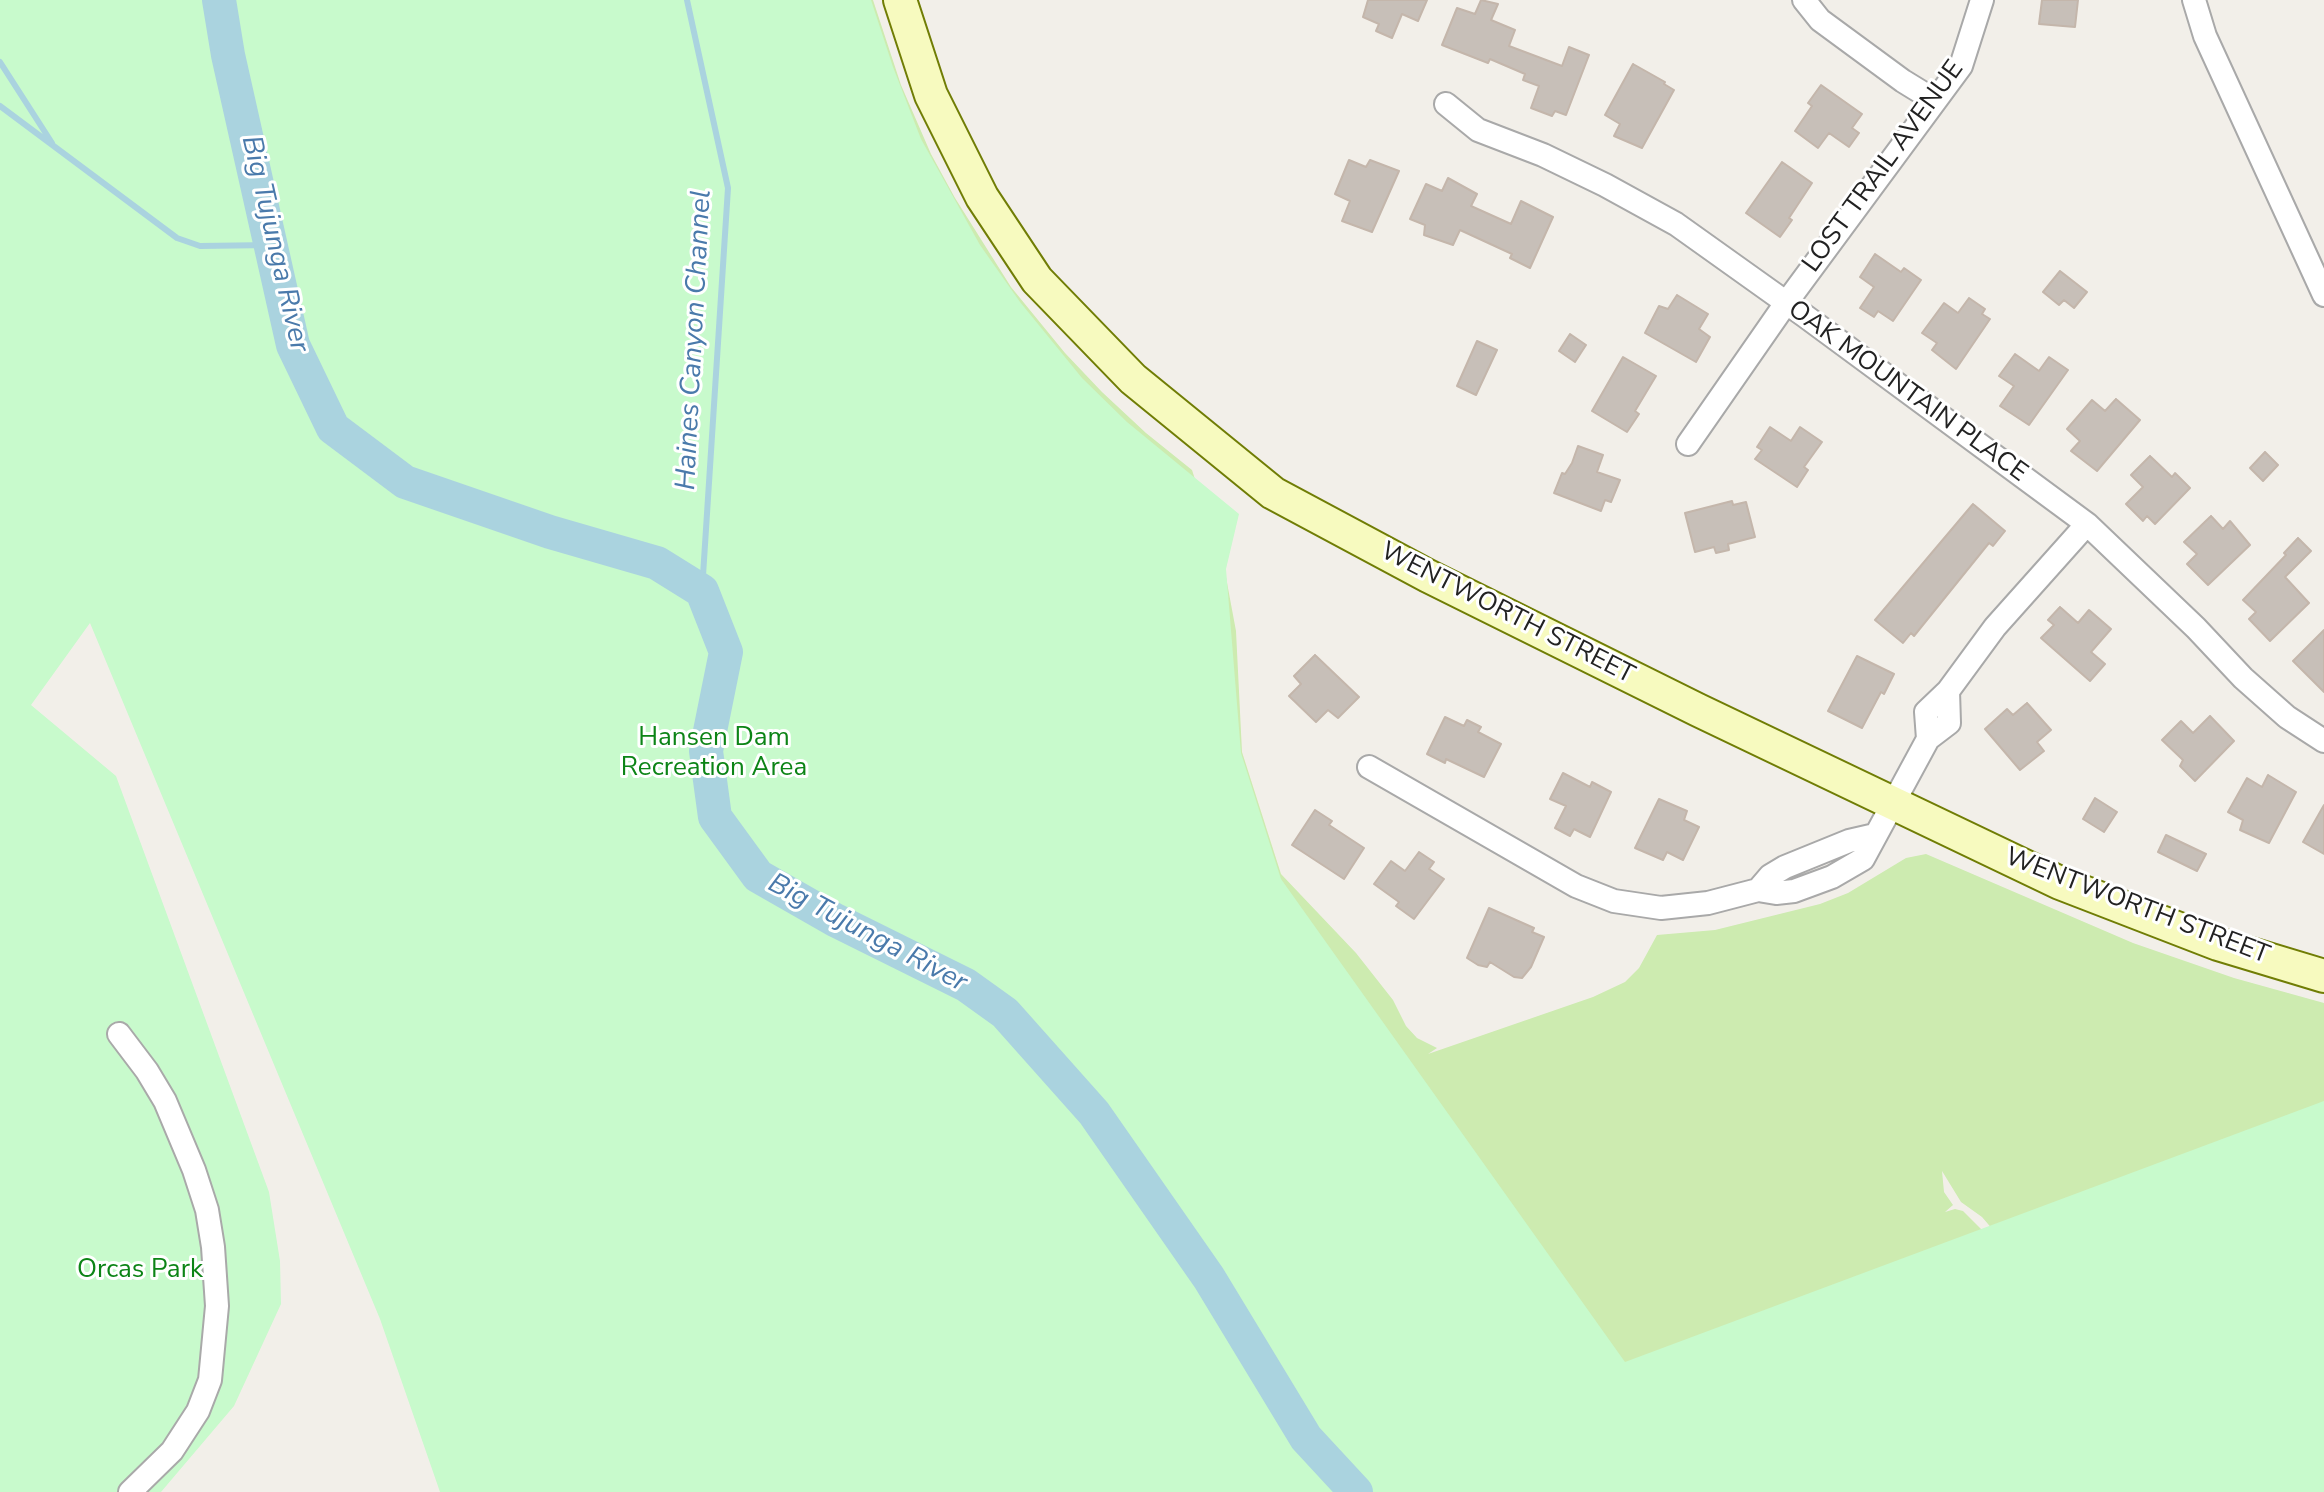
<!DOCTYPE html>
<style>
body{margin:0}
canvas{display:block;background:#f2efe9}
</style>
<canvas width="2324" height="1492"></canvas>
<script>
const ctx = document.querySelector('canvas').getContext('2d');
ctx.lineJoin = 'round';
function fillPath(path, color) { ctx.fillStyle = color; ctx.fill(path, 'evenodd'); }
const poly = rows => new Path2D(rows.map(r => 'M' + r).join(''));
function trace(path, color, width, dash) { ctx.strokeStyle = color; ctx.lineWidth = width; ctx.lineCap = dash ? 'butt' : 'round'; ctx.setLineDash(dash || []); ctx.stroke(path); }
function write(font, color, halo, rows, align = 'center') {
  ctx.font = font + ' "Nunito Sans",sans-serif'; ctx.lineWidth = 6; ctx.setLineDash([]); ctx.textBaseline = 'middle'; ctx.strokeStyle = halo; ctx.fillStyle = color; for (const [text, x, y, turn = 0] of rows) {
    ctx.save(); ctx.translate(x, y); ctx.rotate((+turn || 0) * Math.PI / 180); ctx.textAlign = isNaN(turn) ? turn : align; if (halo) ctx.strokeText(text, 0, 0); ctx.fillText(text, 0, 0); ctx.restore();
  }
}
const grass = poly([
 [868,0,873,0,901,85,931,154,955,198,1011,287,1065,353,1102,392,1146,433,1192,470,1225,572,1236,631,1242,752,1281,874,1356,953,1393,1000,1406,1026,1417,1038,1437,1048,1428,1054,1593,997,1625,982,1639,968,1657,935,1715,930,1820,904,1848,893,1906,858,1926,854,2133,943,2234,978,2324,1003,2324,1132,1994,1231,1982,1217,1961,1202,1942,1171,1944,1192,1953,1205,1945,1212,1955,1209,1963,1211,1982,1230,1523,1492,953,243]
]);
const park = poly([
 [0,0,871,0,893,67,921,139,980,245,1020,302,1082,378,1127,422,1239,514,1226,569,1241,753,1281,879,1625,1362,2324,1101,2324,1492,440,1492,380,1319,90,623,31,705,116,776,269,1192,280,1261,281,1304,234,1406,161,1492,0,1492]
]);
const stream = poly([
 [687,0,728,188,702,591],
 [0,62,52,143],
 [0,106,177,238,200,246,271,245]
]);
const river = poly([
 [219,0,228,55,293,345,333,428,405,482,550,532,657,563,702,591,726,652,706,751,715,817,758,876,835,920,966,985,1005,1013,1094,1113,1209,1278,1306,1438,1356,1492]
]);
const building = poly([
 [1368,0,1427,0,1418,21,1402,14,1392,38,1376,31,1379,24,1363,17,1368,0],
 [1481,0,1498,4,1491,20,1515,30,1509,46,1562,66,1569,47,1589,55,1566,115,1555,111,1552,116,1531,108,1539,86,1523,80,1525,74,1490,59,1488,63,1442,45,1457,8,1475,14,1481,0],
 [2042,0,2078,0,2075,27,2039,24,2042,0],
 [1633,64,1665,82,1664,84,1674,90,1642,148,1614,136,1620,124,1605,115,1633,64],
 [1821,85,1862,114,1852,128,1859,133,1849,147,1829,133,1818,148,1795,131,1812,106,1808,103,1821,85],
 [1349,160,1366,167,1370,160,1399,171,1372,232,1342,221,1350,201,1335,194,1349,160],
 [1782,162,1812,183,1789,218,1792,220,1780,237,1746,213,1782,162],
 [1448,178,1477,194,1471,206,1511,224,1521,201,1553,217,1530,268,1510,258,1512,254,1460,230,1453,245,1424,235,1425,225,1410,219,1426,184,1442,191,1448,178],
 [1875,254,1901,272,1904,268,1921,280,1893,321,1878,311,1874,317,1860,308,1874,287,1860,277,1875,254],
 [2060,271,2087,292,2074,308,2064,300,2059,305,2043,292,2060,271],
 [1677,295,1708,314,1699,329,1710,337,1696,362,1645,333,1659,306,1668,309,1677,295],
 [1969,298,1985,309,1982,314,1990,319,1956,369,1932,350,1937,343,1922,333,1944,303,1958,313,1969,298],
 [1570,334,1586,345,1575,362,1559,351,1570,334],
 [1477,341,1497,350,1476,395,1457,386,1477,341],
 [2015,354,2039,371,2049,357,2068,370,2029,425,2000,406,2014,386,1999,376,2015,354],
 [1623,357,1656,376,1635,411,1639,414,1627,432,1592,411,1623,357],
 [2116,399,2140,420,2097,471,2071,451,2080,441,2067,429,2092,400,2105,411,2116,399],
 [1770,427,1791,441,1800,427,1822,442,1804,467,1808,470,1797,487,1755,459,1762,450,1757,447,1770,427],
 [1578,446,1603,455,1597,472,1620,480,1611,502,1605,500,1601,511,1554,493,1562,473,1565,474,1572,463,1578,446],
 [2265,452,2278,465,2263,481,2250,468,2265,452],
 [2150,456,2172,477,2175,473,2190,488,2155,524,2147,516,2143,521,2126,504,2143,487,2131,475,2150,456],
 [1732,501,1733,505,1746,502,1755,537,1728,544,1729,550,1716,553,1714,547,1695,552,1685,513,1732,501],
 [1973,504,2005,531,1993,546,1989,543,1914,636,1911,633,1903,643,1875,620,1973,504],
 [2211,516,2223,529,2230,521,2250,545,2208,585,2187,564,2197,554,2184,542,2211,516],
 [2298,538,2311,551,2285,577,2309,603,2270,641,2249,619,2256,612,2243,600,2286,555,2284,553,2298,538],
 [2060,607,2078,623,2089,610,2111,629,2091,652,2105,664,2090,681,2041,638,2054,625,2048,620,2060,607],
 [2324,630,2324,692,2293,661,2324,630],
 [1315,655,1359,697,1338,718,1328,710,1316,722,1289,696,1301,684,1294,676,1315,655],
 [1857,656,1894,674,1884,694,1881,692,1862,728,1828,711,1857,656],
 [2027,703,2051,730,2037,742,2044,751,2020,770,1985,729,2007,709,2013,715,2027,703],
 [2210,716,2234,741,2195,781,2180,766,2183,760,2162,740,2181,721,2193,733,2210,716],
 [1445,717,1464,726,1467,720,1481,727,1478,732,1501,744,1484,777,1446,759,1445,763,1427,754,1445,717],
 [1563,773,1590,787,1592,782,1611,792,1590,837,1574,829,1570,836,1555,828,1566,806,1550,799,1563,773],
 [2268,775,2296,792,2269,843,2240,830,2243,820,2228,812,2247,778,2262,787,2268,775],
 [2095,798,2117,812,2104,832,2083,819,2095,798],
 [1659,799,1687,811,1684,820,1699,827,1683,860,1667,852,1663,860,1635,848,1659,799],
 [2324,805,2324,854,2303,842,2324,805],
 [1315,810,1332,821,1329,825,1364,848,1344,879,1292,845,1315,810],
 [2166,835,2206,854,2197,871,2158,852,2166,835],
 [1419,852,1434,862,1429,869,1444,879,1414,919,1396,906,1399,902,1374,884,1391,861,1405,871,1419,852],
 [1489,908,1534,928,1532,932,1544,937,1531,967,1522,978,1514,977,1490,962,1487,967,1478,965,1467,958,1489,908]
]);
const street = poly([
 [1804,0,1820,20,1903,81,1934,100],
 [2194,0,2205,36,2324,295],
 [1446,104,1478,130,1543,155,1605,185,1676,224,1805,316,2087,524,2196,628,2243,678,2287,717,2324,741],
 [1688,444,1786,303,1961,66,1982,0],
 [1928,739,1926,712,1948,691,1995,627,2087,524],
 [1369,767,1576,886,1614,901,1661,908,1708,903,1758,890,1776,893,1794,891,1832,877,1863,859,1928,739,1949,723,1948,691],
 [1758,890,1770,876,1785,867,1849,841,1875,835],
 [119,1034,147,1071,165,1101,194,1170,207,1210,213,1247,217,1306,210,1380,198,1411,172,1451,130,1492]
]);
const secondary = poly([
 [900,0,931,95,982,197,1037,280,1133,379,1273,493,1428,576,1698,710,2060,883,2218,944,2324,976]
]);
const streetNames = [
 ["LOST TRAIL AVENUE",1884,167,-54],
 ["OAK MOUNTAIN PLACE",1907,392,36],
 ["WENTWORTH STREET",1507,614,27],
 ["WENTWORTH STREET",2137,907,21]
];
const parkNames = [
 ["Hansen Dam",714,739],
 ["Recreation Area",714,769],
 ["Orcas Park",140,1271]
];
const waterNames = [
 ["Big Tujunga River",274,244,77],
 ["Haines Canyon Channel",695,340,-87],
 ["Big Tujunga River",867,934,28]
];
fillPath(grass, '#cdebb0');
fillPath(park, '#c8facc');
trace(stream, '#aad3df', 6);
trace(river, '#aad3df', 34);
fillPath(building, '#c7bfb8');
trace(building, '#c4b6ab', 2);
trace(street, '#a9a9a9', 26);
trace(secondary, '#707d05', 36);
trace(street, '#fff', 22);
trace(secondary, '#f7fabf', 32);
write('26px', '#222', '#fff', streetNames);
write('26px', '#0c8416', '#fff', parkNames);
write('italic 28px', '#4a7aab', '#fff', waterNames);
</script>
